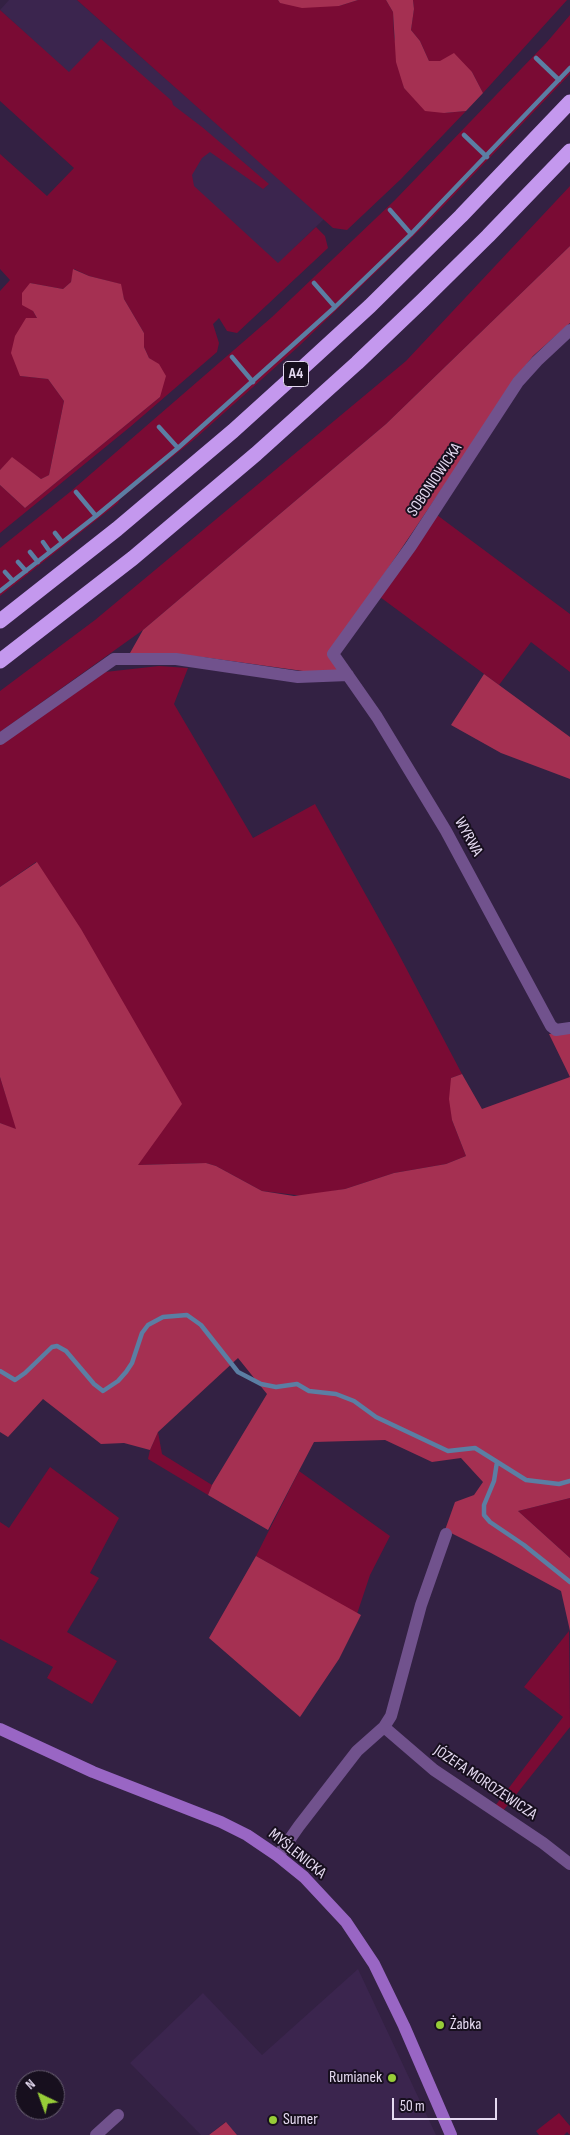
<!DOCTYPE html>
<meta charset="utf-8">
<style>
body{margin:0}
#map{position:relative;width:570px;height:2135px;overflow:hidden;background:#332143;font-family:"Sofia Sans Condensed",sans-serif}
canvas{display:block}
.north{position:absolute;left:15px;top:2070px;width:50px;height:50px;box-sizing:border-box;background:#170f1e;border:1px solid #696072;border-radius:50%;rotate:318deg;font-size:14px;font-weight:700;line-height:20px;text-align:center;color:#e5daf1}
.north::after{content:'';display:block;margin:auto;width:18px;height:22px;background:#97cc38;clip-path:polygon(50% 0,100% 100%,50% 72%,0 100%)}
.scale{position:absolute;left:392px;top:2098px;width:105px;height:22px;box-sizing:border-box;border:2px solid #e5daf1;border-top:0;padding-left:6px;font-size:15px;line-height:18px;white-space:nowrap;color:#e5daf1;-webkit-text-stroke:4px #170f1e;paint-order:stroke}
</style>
<div id="map">
<canvas width="570" height="2135"></canvas>
<div class="north">N</div>
<div class="scale">50 m</div>
</div>
<script>
const ctx = document.querySelector('canvas').getContext('2d');
ctx.lineJoin = 'round';
function fillPath(path, color) { ctx.fillStyle = color; ctx.fill(path, 'evenodd'); }
const poly = rows => new Path2D(rows.map(r => 'M' + r).join(''));
function trace(path, color, width, dash) { ctx.strokeStyle = color; ctx.lineWidth = width; ctx.lineCap = dash ? 'butt' : 'round'; ctx.setLineDash(dash || []); ctx.stroke(path); }
function write(font, color, halo, rows, align = 'center') {
  ctx.font = font + ' "Sofia Sans Condensed",sans-serif'; ctx.lineWidth = 4; ctx.setLineDash([]); ctx.textBaseline = 'middle'; ctx.strokeStyle = halo; ctx.fillStyle = color; for (const [text, x, y, turn = 0] of rows) {
    ctx.save(); ctx.translate(x, y); ctx.rotate((+turn || 0) * Math.PI / 180); ctx.textAlign = isNaN(turn) ? turn : align; if (halo) ctx.strokeText(text, 0, 0); ctx.fillText(text, 0, 0); ctx.restore();
  }
}
const built = poly([
 [9,0,77,0,324,219,278,264,0,10],
 [358,1969,436,2135,237,2135,225,2122,209,2135,201,2135,130,2063,203,1993,262,2055]
]);
const green = poly([
 [77,0,278,0,280,3,339,6,358,0,386,0,393,12,394,36,404,88,413,96,444,113,466,111,401,179,347,230,333,228],
 [413,0,567,0,483,93,472,72,440,61,429,61,420,41,411,30,414,9],
 [0,10,69,72,101,39,172,101,173,105,202,127,269,184,263,189,210,152,202,158,192,175,194,186,278,263,316,227,325,236,328,248,237,333,227,331,219,318,213,324,219,343,217,352,130,427,0,533,0,485,25,508,160,397,159,365,149,358,144,347,144,333,124,299,120,284,89,276,74,269,71,282,63,289,30,283,33,311,37,318,20,376,48,379,64,401,49,475,41,479,12,458,0,470,0,291,10,280,0,269,0,154,47,196,74,168,0,101],
 [570,15,570,74,431,219,428,221,427,223,299,346,197,437,120,499,118,503,0,596,0,548,70,492,272,317,395,200,547,42],
 [570,186,570,246,386,424,143,630,0,732,0,691,95,620,406,361],
 [437,515,570,614,570,672,531,642,499,685,380,597],
 [159,666,188,668,174,704,253,838,315,804,396,949,462,1074,451,1078,452,1120,466,1156,446,1164,394,1173,345,1189,304,1196,262,1191,216,1166,206,1163,138,1165,36,862,0,887,0,745,105,672],
 [0,1077,17,1130,0,1123],
 [158,1432,162,1454,212,1485,208,1495,148,1459,150,1450],
 [50,1467,119,1518,90,1573,99,1578,67,1632,117,1661,92,1704,47,1678,53,1667,0,1639,0,1522,9,1528],
 [299,1471,390,1536,370,1575,357,1614,256,1556],
 [570,1498,570,1558,518,1511],
 [569,1631,570,1727,503,1811,495,1806,563,1717,524,1687],
 [559,2113,570,2126,570,2135,567,2132,564,2135,539,2135,536,2131]
]);
const forest = poly([
 [278,0,358,0,339,6,302,8,280,3],
 [386,0,413,0,414,9,411,30,420,41,429,61,440,61,454,53,472,72,483,93,466,111,444,113,425,111,404,88,396,62,393,12],
 [570,246,570,323,533,356,523,369,330,654,342,672,303,671,202,657,130,653,143,630,386,424],
 [73,269,89,276,121,284,124,299,144,333,144,347,149,358,159,364,166,376,160,397,25,508,0,485,0,470,12,457,41,479,49,475,64,401,48,379,20,376,11,353,15,336,26,318,37,318,33,311,22,305,22,293,30,283,63,289,71,282],
 [484,674,570,737,570,779,501,753,451,725],
 [37,862,81,929,182,1104,138,1165,206,1163,216,1166,262,1191,294,1196,345,1189,394,1173,446,1164,466,1156,452,1120,449,1099,451,1078,462,1074,482,1109,570,1077,549,1034,570,1032,570,1498,518,1511,570,1558,570,1631,561,1591,491,1553,445,1530,455,1502,474,1495,483,1482,461,1458,432,1462,385,1440,314,1442,268,1530,208,1495,212,1485,267,1394,238,1358,158,1432,150,1450,124,1443,101,1444,43,1399,8,1437,0,1432,0,1123,16,1129,0,1077,0,887],
 [256,1556,361,1615,339,1659,300,1717,209,1638],
 [226,2122,237,2135,209,2135]
]);
const stream = poly([
 [536,58,559,80],
 [464,135,487,157],
 [390,210,411,234],
 [314,283,335,307],
 [232,357,253,382],
 [159,427,178,448],
 [76,492,96,516],
 [55,533,62,542],
 [43,542,50,552],
 [30,552,38,562],
 [18,562,26,571],
 [5,572,13,581],
 [0,591,96,516,178,448,335,307,411,234,570,68],
 [0,1371,15,1380,25,1373,52,1347,57,1346,66,1351,94,1384,103,1391,118,1381,126,1372,132,1363,142,1333,148,1325,163,1317,187,1315,201,1325,238,1372,261,1384,276,1387,297,1384,309,1391,336,1394,354,1401,376,1417,448,1451,475,1448,526,1480,559,1484,570,1481],
 [497,1462,494,1481,484,1505,484,1515,490,1522,524,1545,570,1582]
]);
const street = poly([
 [570,330,537,361,518,382,411,546,333,654,377,717,446,831,551,1026,556,1030,570,1028],
 [0,739,114,659,176,659,298,677,348,675],
 [384,1727,434,1770,543,1843,570,1864],
 [278,1856,299,1826,357,1751,384,1727,391,1716,421,1605,446,1534],
 [96,2135,118,2115]
]);
const secondary = poly([
 [0,1729,93,1772,221,1822,247,1835,278,1856,304,1877,346,1922,374,1964,404,2026,451,2135]
]);
const highway = poly([
 [0,621,117,529,233,431,286,383,370,306,461,216,570,102],
 [0,661,133,558,256,454,357,363,423,300,488,236,570,151]
]);
const markers = [
 [440,2025,5,"#97cc38"],
 [392,2078,5,"#97cc38"],
 [273,2120,5,"#97cc38"]
];
const shields = [
 [296,374,25]
];
const shieldNames = [
 ["A4",296,374]
];
const streetNames = [
 ["SOBONIOWICKA",435,480,-56],
 ["WYRWA",468,837,61],
 ["JÓZEFA MOROZEWICZA",485,1783,34],
 ["MYŚLENICKA",297,1854,39]
];
const poiNames = [
 ["Żabka",450,2025],
 ["Rumianek",382,2078,"right"],
 ["Sumer",283,2120]
];
fillPath(built, '#3b254e');
fillPath(green, '#7a0b34');
fillPath(forest, '#a53052');
trace(stream, '#5b7ea3', 4.5);
trace(street, '#71528d', 12);
trace(secondary, '#9966c4', 12);
trace(highway, '#c498ee', 15);
for (const [x, y, r, color] of markers) { const dot = new Path2D(); dot.arc(x, y, r, 0, 2 * Math.PI); ctx.fillStyle = color; ctx.fill(dot); trace(dot, '#170f1e', 2); }
for (const [x, y, w] of shields) { const box = new Path2D(); box.roundRect(x - w / 2, y - 12.5, w, 25, 4); ctx.fillStyle = '#170f1e'; ctx.fill(box); trace(box, '#e5daf1', 1); }
write('bold 15px', '#e5daf1', null, shieldNames);
write('16px', '#e5daf1', '#170f1e', streetNames);
write('16px', '#e5daf1', '#170f1e', poiNames, 'left');
</script>
